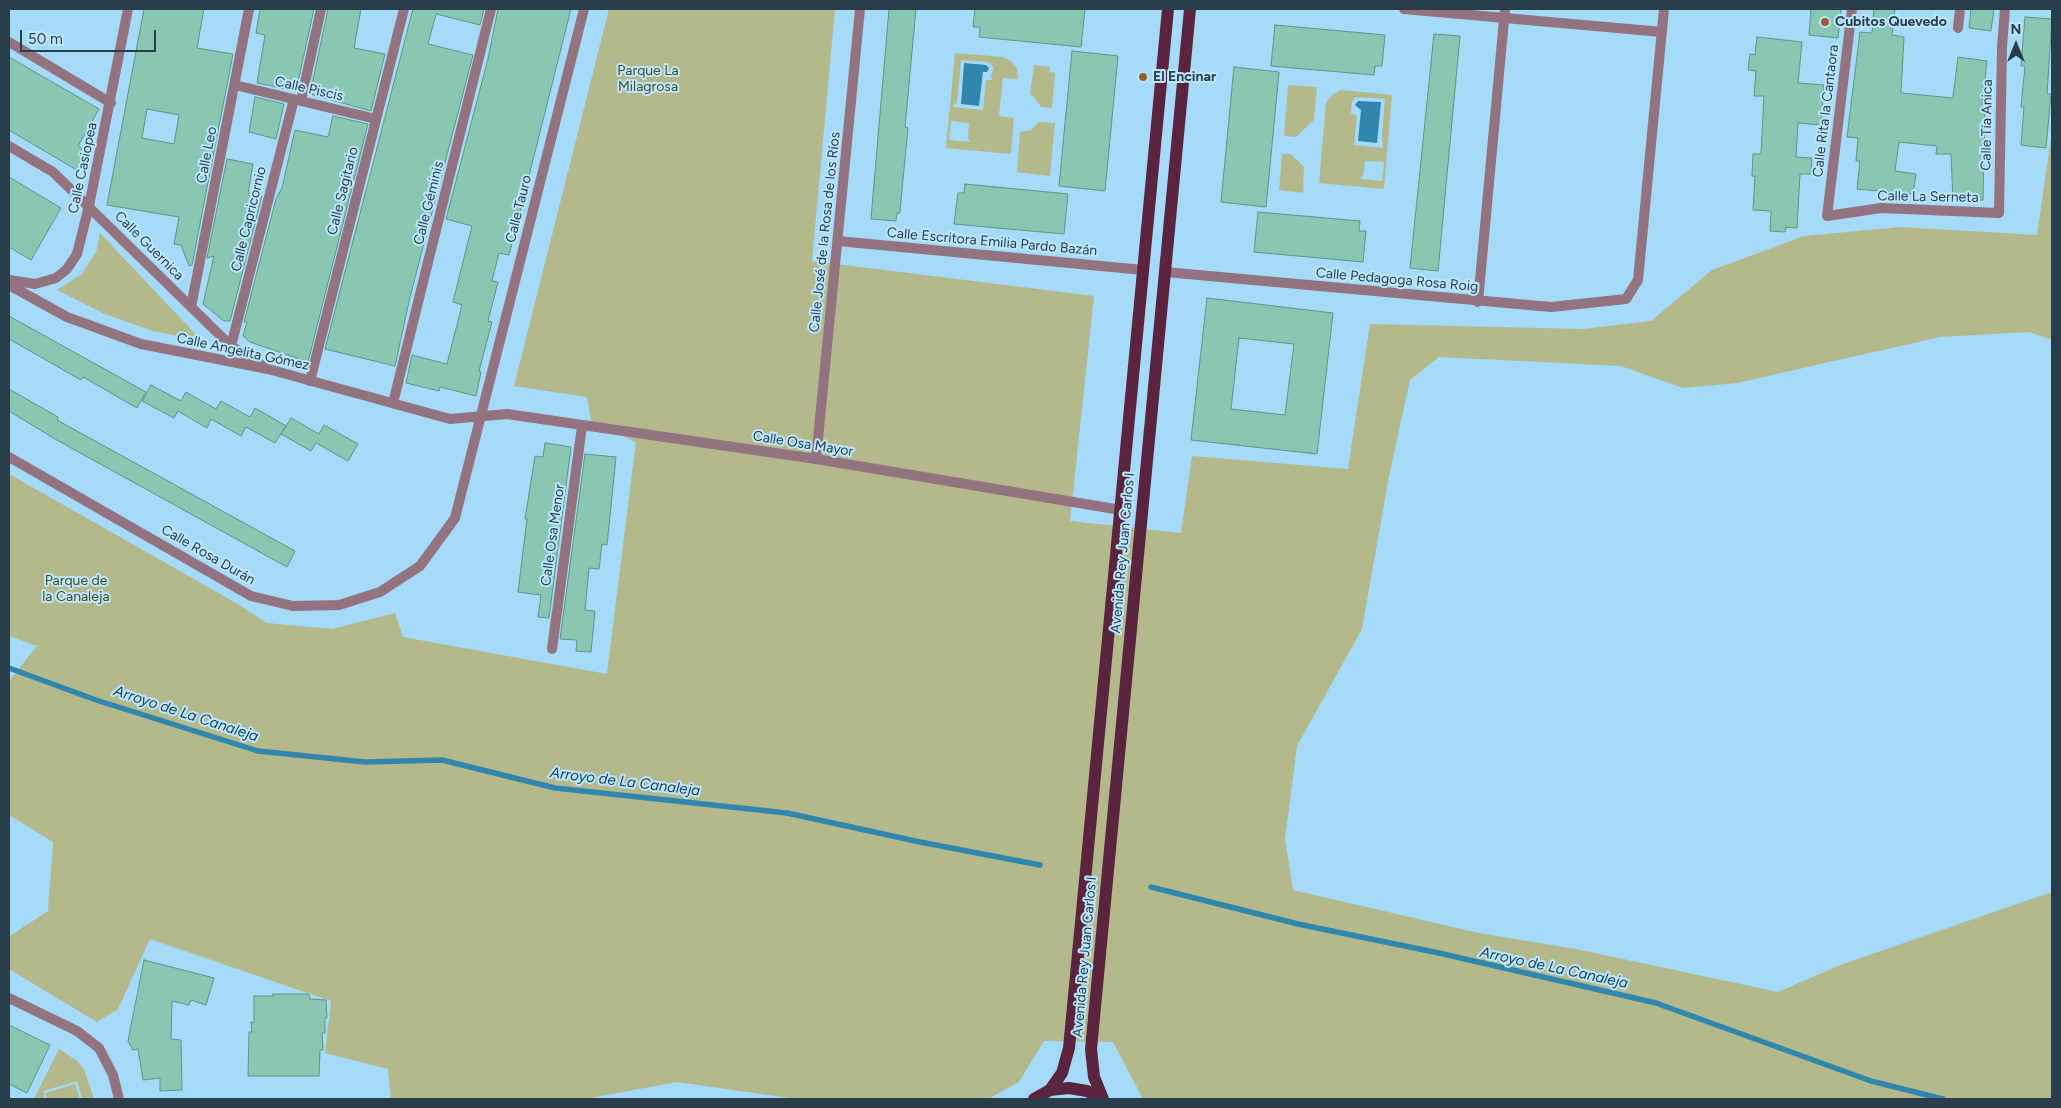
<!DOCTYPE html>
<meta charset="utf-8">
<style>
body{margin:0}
#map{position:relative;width:2061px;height:1108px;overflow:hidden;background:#a5daf8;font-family:Figtree,sans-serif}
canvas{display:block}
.frame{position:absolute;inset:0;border:10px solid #283e4a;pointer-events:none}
.north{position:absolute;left:1991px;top:20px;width:50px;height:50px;-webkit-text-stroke:4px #bce6fe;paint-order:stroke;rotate:0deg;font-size:14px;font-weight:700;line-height:20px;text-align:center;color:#283e4a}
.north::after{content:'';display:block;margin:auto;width:18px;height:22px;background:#283e4a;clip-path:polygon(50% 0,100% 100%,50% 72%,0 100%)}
.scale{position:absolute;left:20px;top:30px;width:136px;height:22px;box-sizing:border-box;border:2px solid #283e4a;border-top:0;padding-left:6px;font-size:15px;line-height:18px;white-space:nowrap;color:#283e4a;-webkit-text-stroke:4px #bce6fe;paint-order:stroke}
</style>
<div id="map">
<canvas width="2061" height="1108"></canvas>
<div class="frame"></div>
<div class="north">N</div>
<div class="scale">50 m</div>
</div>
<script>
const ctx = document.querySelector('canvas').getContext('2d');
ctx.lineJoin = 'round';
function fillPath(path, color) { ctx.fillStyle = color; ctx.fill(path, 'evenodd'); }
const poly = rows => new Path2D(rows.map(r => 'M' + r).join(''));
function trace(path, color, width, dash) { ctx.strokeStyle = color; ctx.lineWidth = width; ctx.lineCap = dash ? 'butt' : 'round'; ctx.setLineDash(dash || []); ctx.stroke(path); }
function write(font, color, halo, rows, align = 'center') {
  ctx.font = font + ' Figtree,sans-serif'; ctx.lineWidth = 4; ctx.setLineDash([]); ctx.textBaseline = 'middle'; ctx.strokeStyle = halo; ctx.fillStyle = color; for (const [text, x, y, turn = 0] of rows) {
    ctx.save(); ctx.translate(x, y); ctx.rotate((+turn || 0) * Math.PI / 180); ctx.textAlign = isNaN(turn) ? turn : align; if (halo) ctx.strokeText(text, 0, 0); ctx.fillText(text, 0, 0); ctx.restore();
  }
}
const green = poly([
 [609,9,835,9,812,261,1094,296,1070,521,1181,533,1192,456,1348,469,1370,324,1583,329,1651,321,1712,270,1804,236,1900,227,2037,235,2052,131,2052,340,2029,332,1940,337,1737,383,1683,388,1621,366,1439,357,1410,380,1389,476,1362,629,1297,746,1285,839,1293,890,1479,933,1576,949,1778,992,1843,964,2052,892,2052,1099,1143,1099,1113,1042,1044,1041,1019,1082,988,1099,796,1099,677,1082,585,1099,391,1099,388,1069,325,1053,331,1001,150,939,118,1009,97,1022,9,969,9,940,11,935,48,911,53,842,9,815,9,681,37,646,9,636,9,474,236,603,267,623,332,629,395,613,403,637,607,674,636,442,591,421,587,397,514,386],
 [955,53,1003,57,1011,61,1017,69,1018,79,1003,78,999,116,1014,118,1011,154,946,148],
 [961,60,987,62,993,66,993,71,990,77,992,77,992,80,986,80,983,110,953,107,954,103,957,104],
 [951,121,969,123,968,139,970,142,949,140],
 [1034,65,1050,67,1050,72,1055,73,1052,108,1041,107,1033,96,1030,95],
 [1288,85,1317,87,1314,120,1296,137,1284,136],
 [1341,90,1392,95,1384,189,1319,183,1326,103,1333,94],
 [1356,97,1385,99,1382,136,1383,148,1354,145,1357,115,1351,114,1352,101],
 [1365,161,1384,162,1382,181,1361,179,1361,176,1363,177],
 [1039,122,1055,123,1050,176,1017,172,1020,132,1031,130],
 [1282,154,1291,154,1304,167,1303,193,1279,190],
 [100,233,202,341,153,331,105,314,57,290,82,274,96,252],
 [59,1049,76,1060,84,1069,94,1099,82,1099,77,1081,43,1091,45,1099,34,1099],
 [75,1084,80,1099,47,1099,45,1093]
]);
const water = poly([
 [964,63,986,65,989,68,987,72,983,72,979,106,961,104],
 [1358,101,1381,102,1377,143,1358,141,1361,110,1355,105]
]);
const stream = poly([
 [9,668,96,700,258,751,365,762,442,760,555,788,787,813,920,842,1040,865],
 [1151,887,1298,924,1439,953,1656,1003,1871,1081,1943,1099]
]);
const building = poly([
 [144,9,204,9,197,48,233,54,192,265,189,266,181,245,174,244,179,217,107,205,144,9],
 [147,109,179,115,174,144,142,138,147,109],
 [260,9,314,9,296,91,257,83,265,35,256,33,260,9],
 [328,9,361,9,354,48,385,54,371,111,310,94,328,9],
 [413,9,484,9,480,25,436,14,428,44,473,55,410,297,395,366,325,349,413,9],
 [498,9,571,9,509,255,499,253,492,281,498,282,488,321,492,322,479,371,481,372,476,396,440,387,439,391,406,383,412,355,447,364,462,305,453,302,472,226,446,219,488,59,498,9],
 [889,9,916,9,905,127,908,128,902,190,900,213,897,213,896,221,871,219,889,9],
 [975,9,1085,9,1081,47,979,37,980,27,973,27,975,9],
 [1811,9,1841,9,1838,38,1809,35,1811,9],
 [1874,9,1895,9,1892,35,1904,37,1901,93,1953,98,1958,57,1987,61,1982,104,1985,104,1983,200,1953,201,1951,154,1936,154,1937,146,1899,142,1895,171,1916,174,1913,194,1857,189,1860,161,1856,161,1858,138,1847,137,1860,32,1872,33,1874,9],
 [1971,9,1994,9,1991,31,1969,28,1971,9],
 [2025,17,2052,19,2047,94,2051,94,2046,148,2021,145,2024,107,2021,107,2025,66,2021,66,2025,17],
 [1275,25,1385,35,1382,66,1375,66,1374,75,1271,66,1275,25],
 [1434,34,1460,36,1438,271,1410,268,1434,34],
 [1757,37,1802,42,1798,83,1824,85,1821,125,1798,123,1796,157,1812,158,1811,174,1800,174,1797,228,1786,227,1785,232,1770,231,1771,211,1753,210,1755,176,1752,176,1753,154,1761,154,1764,96,1754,96,1756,71,1748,70,1750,54,1755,55,1757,37],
 [1072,51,1118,56,1105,191,1059,186,1072,51],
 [9,57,99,109,78,146,90,154,80,172,9,130,9,57],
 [1234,67,1279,72,1266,207,1221,202,1234,67],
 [255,97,284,104,276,139,249,132,255,97],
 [333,116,368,124,308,362,250,342,243,336,247,322,244,322,276,199,282,188,295,130,328,137,333,116],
 [227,159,253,164,248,193,262,196,230,321,224,321,203,304,214,256,207,258,227,159],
 [9,177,61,208,31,260,9,247,9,177],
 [965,184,1068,194,1064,234,954,224,958,193,964,193,965,184],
 [1258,212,1360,221,1359,231,1366,231,1363,262,1254,252,1258,212],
 [1207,298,1333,313,1317,454,1191,440,1207,298],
 [1239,338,1294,344,1285,415,1231,409,1239,338],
 [9,316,146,392,137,408,83,377,81,380,9,339,9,316],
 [151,385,181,401,186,392,216,409,221,401,250,417,255,408,286,426,275,443,246,427,241,436,211,419,207,428,178,411,174,418,142,401,151,385],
 [9,389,58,417,57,420,295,551,287,567,55,439,9,411,9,389],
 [291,418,319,434,324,425,358,444,348,461,316,443,311,451,281,434,291,418],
 [545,443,571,447,549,618,538,617,541,595,518,592,527,519,525,519,535,456,543,457,545,443],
 [585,454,616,457,607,545,602,544,599,569,589,568,585,610,595,611,591,652,576,651,577,640,560,639,585,454],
 [144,960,214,978,206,1005,191,1000,189,1005,172,1001,171,1039,181,1040,182,1090,160,1091,160,1078,143,1080,138,1049,133,1050,128,1041,144,960],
 [273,994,309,994,310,999,326,1000,327,1018,325,1018,325,1033,322,1033,323,1050,320,1050,319,1076,248,1076,249,1032,252,1032,251,1022,254,1023,254,996,273,996,273,994],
 [9,1025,50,1045,27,1093,9,1084,9,1025]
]);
const minor = poly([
 [1404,9,1662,32],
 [1852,9,1827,216,1881,208,1999,213,2002,47,2005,9],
 [1958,28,1960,9],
 [9,42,111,103],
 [235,85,376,119],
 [301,101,321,9],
 [838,241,1143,270],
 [1165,272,1551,307,1626,299,1638,280,1664,9],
 [9,280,35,284,56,278,67,269,77,254,89,206,128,9],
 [1478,302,1505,9],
 [191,307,249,9],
 [231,346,294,99],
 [310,381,404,9],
 [393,403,491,9],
 [9,457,251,596,293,606,339,605,380,592,420,566,455,518,584,9],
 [816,459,860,9],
 [552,649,582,426],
 [9,998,77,1031,99,1048,113,1075,119,1099]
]);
const tertiary = poly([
 [9,146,53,172,231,346,263,366],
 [9,285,67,317,141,344,268,369,450,419,507,414,816,459,1121,510]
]);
const primary = poly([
 [1050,1090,1062,1073,1069,1048,1168,9],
 [1034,1099,1050,1090,1069,1088,1087,1091,1102,1099],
 [1103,1099,1094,1077,1091,1049,1190,9]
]);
const markers = [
 [1825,22,5,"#9d5a2a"],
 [1143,77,5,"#9d5a2a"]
];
const poiNames = [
 ["Cubitos Quevedo",1835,22],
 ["El Encinar",1153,77]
];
const parkNames = [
 ["Parque La",648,71],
 ["Milagrosa",648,87],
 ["Parque de",76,581],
 ["la Canaleja",76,597]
];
const streetNames = [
 ["Calle Piscis",309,89,13],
 ["Calle Rita la Cantaora",1826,111,-83],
 ["Calle Tía Anica",1987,125,-89],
 ["Calle Leo",207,155,-79],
 ["Calle Casiopea",83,168,-78],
 ["Calle Sagitario",343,191,-76],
 ["Calle La Serneta",1928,197,1],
 ["Calle Géminis",429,203,-76],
 ["Calle Tauro",519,209,-76],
 ["Calle Capricornio",249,219,-76],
 ["Calle José de la Rosa de los Ríos",825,232,-84],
 ["Calle Escritora Emilia Pardo Bazán",992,242,5],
 ["Calle Guernica",149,246,45],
 ["Calle Pedagoga Rosa Roig",1397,280,5],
 ["Calle Angelita Gómez",243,352,12],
 ["Calle Osa Mayor",803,444,9],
 ["Calle Osa Menor",553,535,-82],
 ["Avenida Rey Juan Carlos I",1123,553,-85],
 ["Calle Rosa Durán",208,555,30],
 ["Avenida Rey Juan Carlos I",1085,957,-85]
];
const waterNames = [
 ["Arroyo de La Canaleja",186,714,18],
 ["Arroyo de La Canaleja",625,782,7],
 ["Arroyo de La Canaleja",1554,968,12]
];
fillPath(green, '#b4b98b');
fillPath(water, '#3186ae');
trace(stream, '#3186ae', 5.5);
fillPath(building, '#89c7b3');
trace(building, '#5a9684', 1);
trace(minor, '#947380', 10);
trace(tertiary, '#947380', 10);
trace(primary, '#5b243e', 12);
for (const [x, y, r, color] of markers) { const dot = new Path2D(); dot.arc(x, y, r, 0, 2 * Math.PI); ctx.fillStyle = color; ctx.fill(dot); trace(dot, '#bce6fe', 2); }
write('bold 14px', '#283e4a', '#bce6fe', poiNames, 'left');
write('14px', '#4b4f16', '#bce6fe', parkNames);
write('14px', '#283e4a', '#bce6fe', streetNames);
write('italic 15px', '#1c4153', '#bce6fe', waterNames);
</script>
